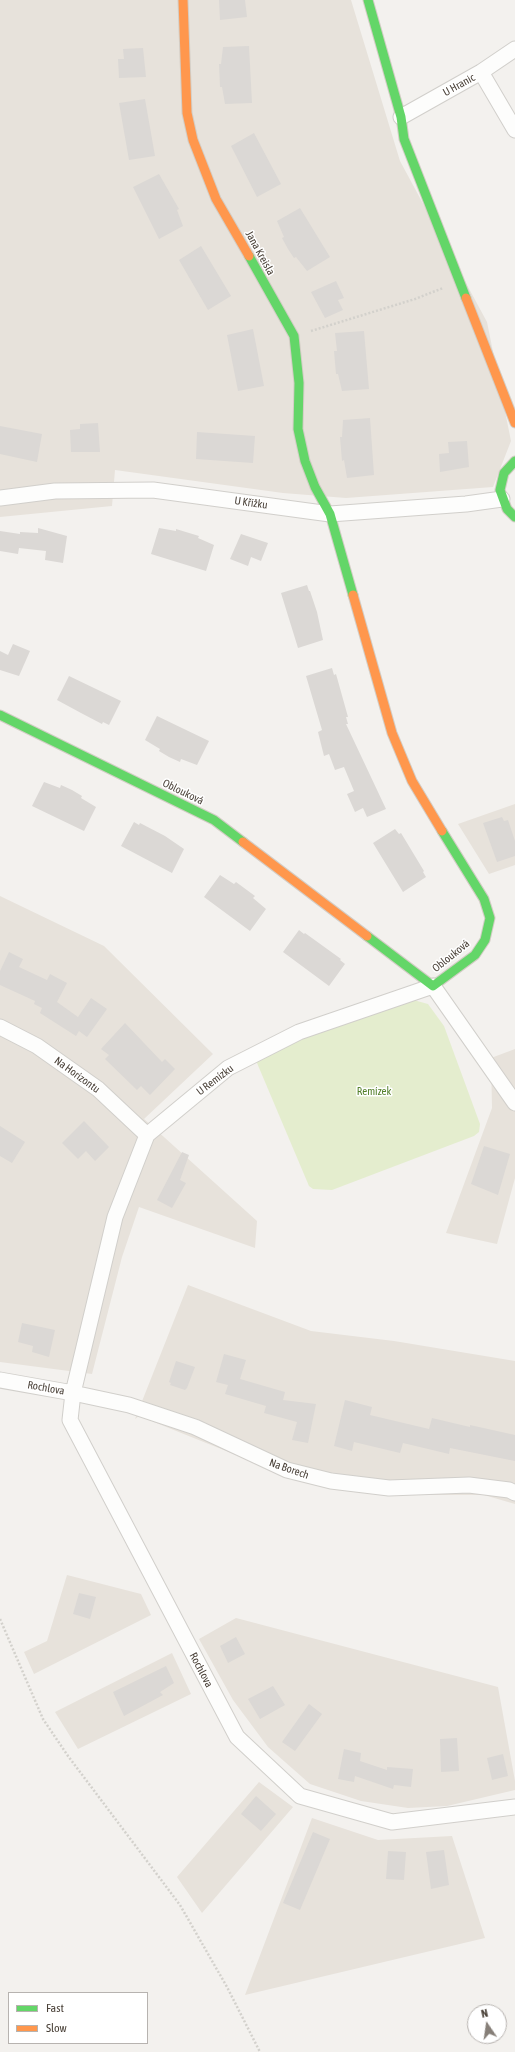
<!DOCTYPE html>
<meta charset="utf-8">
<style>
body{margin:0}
#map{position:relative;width:515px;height:2052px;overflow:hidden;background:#f3f1ee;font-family:"Asap Condensed",sans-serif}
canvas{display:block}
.legend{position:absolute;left:8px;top:1992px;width:140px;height:52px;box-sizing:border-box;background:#fff;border:1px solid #b7b3b0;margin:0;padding:5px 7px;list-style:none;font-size:12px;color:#4b4239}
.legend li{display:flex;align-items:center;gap:8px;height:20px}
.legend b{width:20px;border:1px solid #b7b3b0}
.north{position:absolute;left:467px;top:2004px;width:40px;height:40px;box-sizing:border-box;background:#fff;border:1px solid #b7b3b0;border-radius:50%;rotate:347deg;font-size:11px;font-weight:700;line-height:16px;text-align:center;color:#4b4239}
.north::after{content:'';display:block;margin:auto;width:14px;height:18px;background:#867f78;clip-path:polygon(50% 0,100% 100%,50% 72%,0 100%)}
</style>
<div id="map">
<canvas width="515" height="2052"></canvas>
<ul class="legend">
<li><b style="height:5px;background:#63d668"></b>Fast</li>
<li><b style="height:5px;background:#ff974d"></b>Slow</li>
</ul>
<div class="north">N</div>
</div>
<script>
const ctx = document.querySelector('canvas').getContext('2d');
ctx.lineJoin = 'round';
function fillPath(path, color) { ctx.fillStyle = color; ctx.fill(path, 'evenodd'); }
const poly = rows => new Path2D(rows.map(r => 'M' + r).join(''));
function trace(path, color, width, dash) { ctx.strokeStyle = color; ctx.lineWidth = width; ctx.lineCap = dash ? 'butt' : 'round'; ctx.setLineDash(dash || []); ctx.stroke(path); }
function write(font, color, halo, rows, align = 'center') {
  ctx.font = font + ' "Asap Condensed",sans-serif'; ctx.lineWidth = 3; ctx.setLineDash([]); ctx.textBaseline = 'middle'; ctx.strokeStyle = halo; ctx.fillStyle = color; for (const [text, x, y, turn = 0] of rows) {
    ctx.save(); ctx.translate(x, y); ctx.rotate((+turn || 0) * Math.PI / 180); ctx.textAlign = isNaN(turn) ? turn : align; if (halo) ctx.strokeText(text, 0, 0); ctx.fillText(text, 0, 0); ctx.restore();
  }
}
const residential = poly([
 [0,0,351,0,400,161,487,322,511,441,493,487,346,498,283,493,115,470,112,506,0,517],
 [515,804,515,865,489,874,458,824],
 [0,896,104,946,213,1054,144,1119,257,1221,255,1248,139,1207,122,1257,92,1374,0,1362],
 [515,1049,515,1178,497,1244,446,1233,492,1108,491,1058],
 [188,1285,311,1331,394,1341,515,1361,515,1504,484,1495,377,1495,241,1457,139,1416,135,1419],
 [67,1575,141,1594,151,1615,34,1674,24,1652,47,1641],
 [236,1618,498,1687,515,1781,515,1790,447,1806,408,1808,361,1801,310,1784,268,1747,233,1700,199,1639],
 [172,1653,191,1694,78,1749,55,1712],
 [259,1782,293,1807,202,1913,177,1877],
 [312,1818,378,1840,452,1836,485,1938,245,1995]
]);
const green = poly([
 [406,998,428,1004,444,1026,480,1124,479,1132,474,1136,332,1190,313,1189,309,1186,257,1063,258,1054]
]);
const building = poly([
 [219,0,245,0,247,17,220,20],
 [249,46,252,103,225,104,222,87,220,87,219,64,221,64,223,47],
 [143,48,146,77,119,78,118,59,124,59,123,49],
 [145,99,155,156,129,160,119,103],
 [254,133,281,184,257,197,231,146],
 [159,174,179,209,177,210,183,226,159,239,133,187],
 [300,208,330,257,307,271,296,257,294,258,288,249,282,238,284,237,277,221],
 [201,246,231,296,208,310,179,260],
 [336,281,344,298,338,300,343,310,325,318,311,292],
 [253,329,264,386,238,391,227,335],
 [364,331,369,389,342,391,338,374,336,374,334,351,337,351,335,333],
 [370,418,374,475,347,478,344,460,342,461,340,437,342,437,343,420],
 [98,423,100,452,71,452,70,430,80,429,80,424],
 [0,426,42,434,37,462,0,454],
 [197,432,255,436,253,463,196,459],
 [467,441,469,467,440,472,439,454,449,453,448,442],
 [38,528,67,536,63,563,45,560,46,551,19,548,18,554,0,551,0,531,20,534,20,532,38,533],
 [159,528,176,531,176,529,199,536,198,538,214,545,206,571,151,554],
 [241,534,268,543,261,561,251,557,248,566,230,559],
 [307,585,309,591,310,591,317,612,323,640,298,648,281,593],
 [13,644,30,651,19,676,0,670,0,651,8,655],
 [332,668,334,675,336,674,348,717,346,717,348,724,346,724,386,809,367,817,363,808,355,812,347,794,354,791,344,767,335,770,329,754,324,756,318,732,322,730,306,676],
 [69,676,121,701,109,725,103,722,102,724,81,713,57,700],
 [157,716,209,741,197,765,181,759,180,762,169,757,159,751,160,749,145,740],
 [44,782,60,788,61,785,72,790,82,796,81,798,96,807,84,831,32,806],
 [502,817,504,821,508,820,515,841,515,856,497,862,483,823],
 [134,822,139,825,140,823,165,836,184,849,172,873,121,846],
 [395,829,399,834,401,833,424,871,423,872,426,877,403,892,373,843],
 [220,875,234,884,236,882,255,896,253,898,266,909,250,931,204,897],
 [299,930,304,934,305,933,341,959,340,960,345,964,329,986,283,952],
 [9,952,23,959,19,967,47,980,50,974,67,983,57,1002,78,1017,91,998,107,1009,87,1037,79,1031,76,1036,40,1013,42,1008,34,1004,35,1001,0,985,0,971],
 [125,1023,162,1062,165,1059,175,1069,150,1095,141,1086,137,1090,105,1059,109,1055,101,1049],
 [84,1121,109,1147,95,1161,86,1151,78,1159,62,1143],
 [0,1126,25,1142,12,1163,0,1156],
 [484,1146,510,1154,498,1195,471,1184],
 [182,1152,189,1155,180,1180,186,1183,172,1208,157,1200],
 [22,1323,55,1330,49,1357,32,1352,33,1346,18,1342],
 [224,1354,246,1360,240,1379,285,1392,283,1400,316,1404,308,1443,292,1440,297,1422,264,1413,266,1406,225,1394,228,1385,216,1382],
 [176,1361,195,1367,187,1388,185,1390,170,1385,171,1383,169,1382],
 [345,1400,372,1407,370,1415,429,1429,432,1418,470,1427,470,1425,515,1435,515,1461,450,1448,449,1454,403,1443,400,1453,354,1442,352,1451,334,1446],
 [79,1593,96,1597,90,1619,73,1614],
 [236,1637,245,1654,228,1663,220,1646],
 [166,1666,174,1683,160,1692,163,1695,124,1716,113,1692],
 [273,1686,285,1705,260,1719,248,1699],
 [309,1704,322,1714,295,1751,282,1742],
 [457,1738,459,1771,441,1772,440,1739],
 [344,1749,361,1753,360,1761,387,1770,387,1767,413,1769,411,1787,394,1785,393,1789,355,1776,354,1782,338,1779],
 [503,1754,508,1776,492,1780,487,1758],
 [256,1796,276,1814,261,1831,241,1814],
 [313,1832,330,1839,300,1910,283,1903],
 [444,1850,449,1885,431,1889,426,1852],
 [388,1851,406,1852,404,1880,386,1879]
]);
const path = poly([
 [311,331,415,299,443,288],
 [0,1619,43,1719,68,1756,180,1905,227,1987,260,2052]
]);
const street = poly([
 [481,72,515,130],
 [401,117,481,72,515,49],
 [0,498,55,491,153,490,330,514,466,504,502,499],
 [0,1027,37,1046,98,1089,147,1135],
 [515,1103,433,986,299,1032,228,1068,147,1135,115,1217,73,1393,129,1405,195,1427,287,1470,331,1481,389,1488,469,1485,509,1490,515,1493],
 [0,1380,73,1393,70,1420,237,1737,300,1796,392,1822,515,1807]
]);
const fast = poly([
 [368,0,401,117,404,139,466,298],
 [249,256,294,336,299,383,298,429,305,461,315,487,330,514,353,595],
 [515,461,504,473,500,490,507,509,515,517],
 [0,715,214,820,243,842],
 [367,936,433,986,475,955,485,940,490,918,484,899,442,831]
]);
const slow = poly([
 [183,0,187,113,193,140,216,199,249,256],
 [466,298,515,423],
 [353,595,392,733,412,781,442,831],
 [243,842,367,936]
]);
const streetNames = [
 ["U Hranic",459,85,-29],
 ["Jana Kreisla",260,253,61],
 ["U Křížku",251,503,8],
 ["Oblouková",183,792,26],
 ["Oblouková",451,956,-39],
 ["Na Horizontu",77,1075,36],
 ["U Remízku",215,1080,-37],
 ["Rochlova",46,1388,10],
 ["Na Borech",289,1469,19],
 ["Rochlova",201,1670,62]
];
const parkNames = [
 ["Remízek",374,1092]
];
fillPath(residential, '#e7e2db');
fillPath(green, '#e4edce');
fillPath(building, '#dbd8d5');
trace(street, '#d1cfcb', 17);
trace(fast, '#d3cdc5', 11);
trace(slow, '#d3cdc5', 11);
trace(path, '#d3d1cc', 2.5, [2, 2]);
trace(street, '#fdfdfc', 15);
trace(fast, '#63d668', 9);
trace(slow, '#ff974d', 9);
write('11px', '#4b4239', '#fff', streetNames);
write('11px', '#527f29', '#fff', parkNames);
</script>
